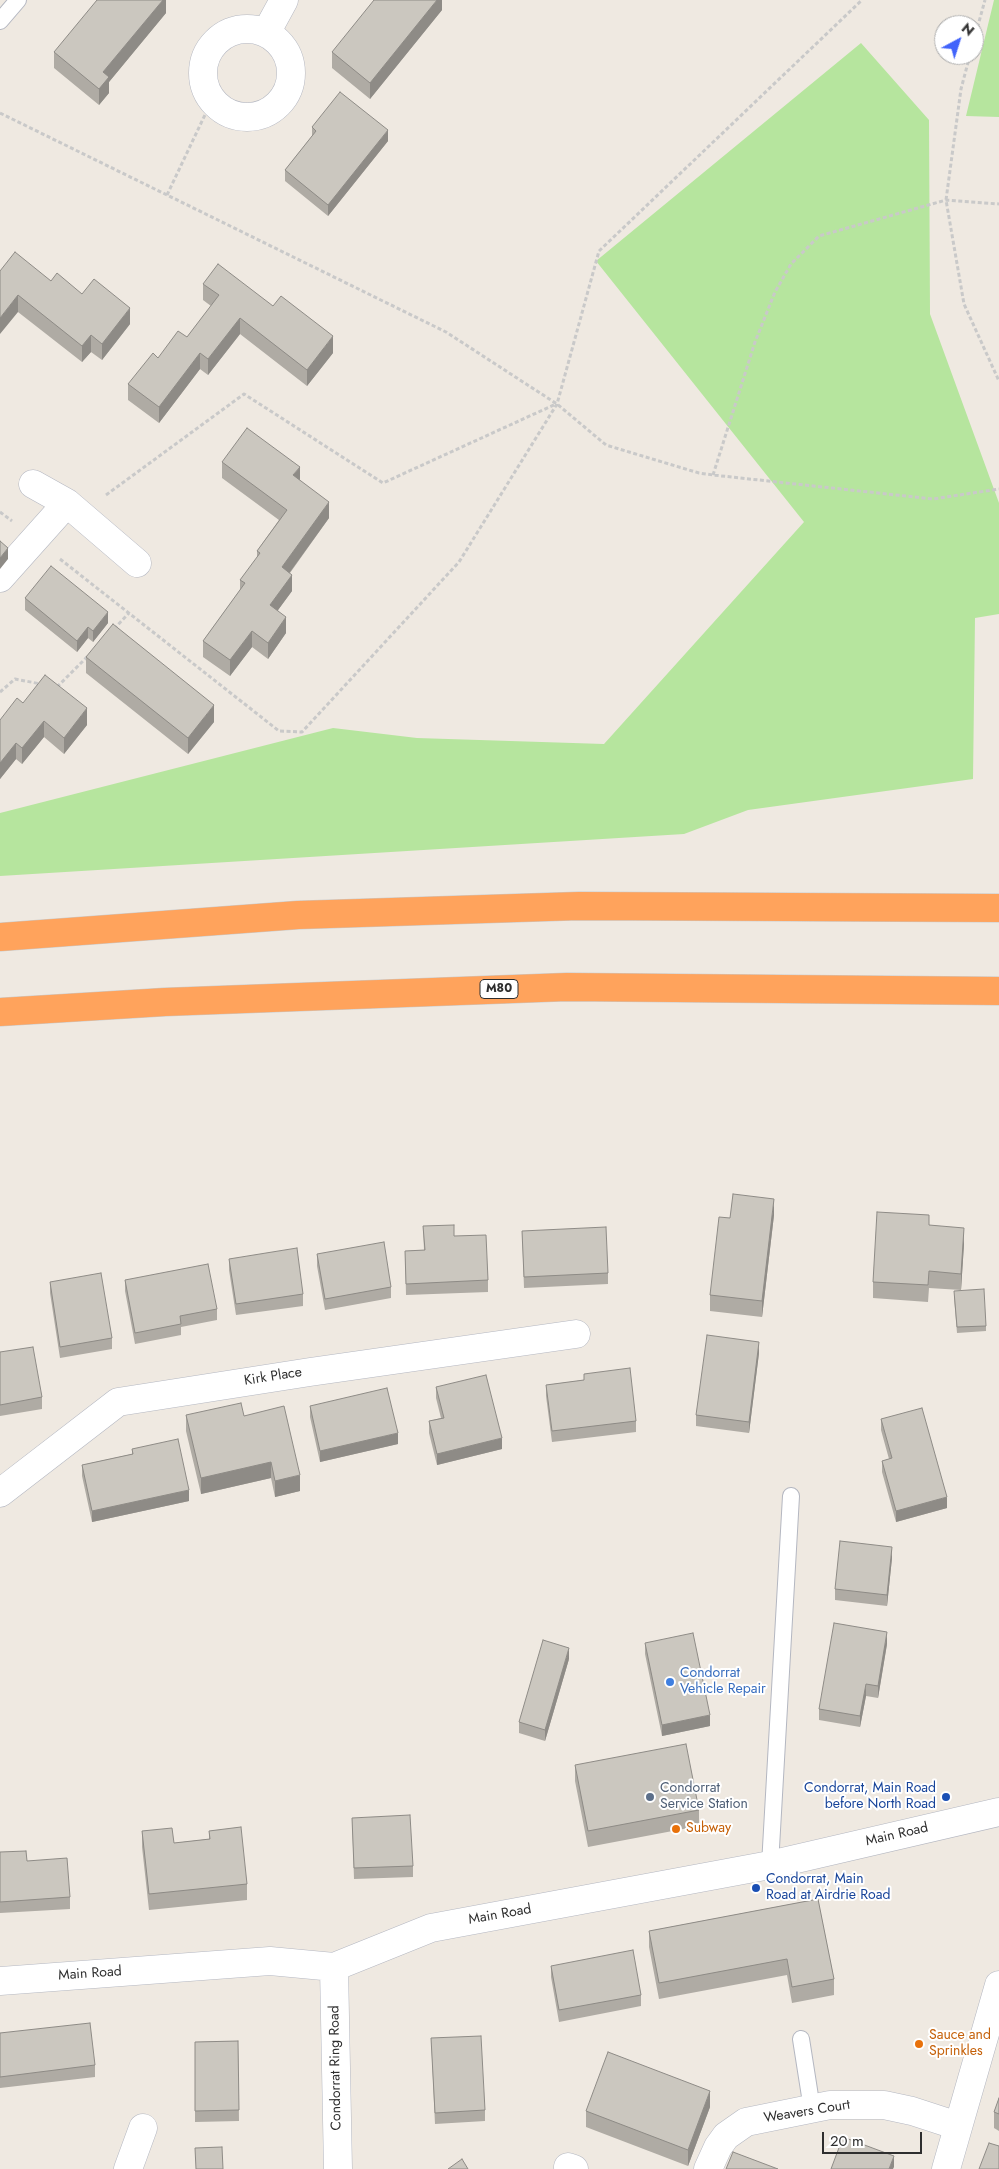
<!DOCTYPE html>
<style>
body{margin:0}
#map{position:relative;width:999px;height:2169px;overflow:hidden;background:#efe9e1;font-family:Jost,sans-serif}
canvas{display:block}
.north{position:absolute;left:934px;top:15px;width:50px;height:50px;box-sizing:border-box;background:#fff;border:1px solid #ababab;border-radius:50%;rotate:40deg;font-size:14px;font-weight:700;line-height:20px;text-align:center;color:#2e2e2e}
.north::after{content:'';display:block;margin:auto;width:18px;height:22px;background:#4264fb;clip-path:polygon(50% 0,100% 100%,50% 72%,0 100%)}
.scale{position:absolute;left:822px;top:2132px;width:100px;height:22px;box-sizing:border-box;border:2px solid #2e2e2e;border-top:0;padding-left:6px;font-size:15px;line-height:18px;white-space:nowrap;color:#2e2e2e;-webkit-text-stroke:4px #fff;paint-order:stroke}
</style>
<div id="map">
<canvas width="999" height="2169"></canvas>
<div class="north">N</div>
<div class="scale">20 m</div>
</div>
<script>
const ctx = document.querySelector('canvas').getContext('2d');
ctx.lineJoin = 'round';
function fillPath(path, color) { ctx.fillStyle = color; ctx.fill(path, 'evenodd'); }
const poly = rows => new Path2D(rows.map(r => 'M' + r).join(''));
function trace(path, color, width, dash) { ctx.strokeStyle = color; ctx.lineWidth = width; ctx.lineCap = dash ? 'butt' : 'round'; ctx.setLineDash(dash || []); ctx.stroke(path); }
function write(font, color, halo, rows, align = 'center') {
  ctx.font = font + ' Jost,sans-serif'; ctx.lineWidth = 4; ctx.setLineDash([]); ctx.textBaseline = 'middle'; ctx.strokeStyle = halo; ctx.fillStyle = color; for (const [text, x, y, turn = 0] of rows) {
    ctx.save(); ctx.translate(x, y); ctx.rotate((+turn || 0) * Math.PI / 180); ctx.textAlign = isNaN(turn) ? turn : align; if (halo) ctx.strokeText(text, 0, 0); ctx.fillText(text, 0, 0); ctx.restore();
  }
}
const green = poly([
 [994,0,999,0,999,117,966,116],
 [861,43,929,120,930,314,999,503,999,614,975,618,973,779,748,810,684,834,0,876,0,813,333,728,417,738,604,744,804,522,596,261]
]);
const path = poly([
 [974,40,985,0],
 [970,55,961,89,946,200,964,304,999,381],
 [0,113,446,332,557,404,606,445,699,473,713,475,933,499,999,489],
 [167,195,212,100],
 [713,475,755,342,775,292,791,264,819,236,946,200,999,204],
 [106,495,244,394,383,483,556,404],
 [0,512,12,521],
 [60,559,279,731,302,732,459,562,557,404,599,251,862,0],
 [114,629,129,613],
 [57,687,89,655],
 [0,692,15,679,41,684]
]);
const lane = poly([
 [0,21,18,0],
 [770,1865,791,1496],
 [801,2039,812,2109]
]);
const street = poly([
 '203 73a44 44 0 1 1 88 0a44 44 0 1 1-88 0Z',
 [266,33,284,0],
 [33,484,67,503,137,563],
 [0,578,67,503],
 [0,1493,118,1402,310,1372,576,1334],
 [568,2167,574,2169],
 [128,2169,143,2128],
 [708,2169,718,2147,726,2136,746,2122,830,2105,884,2105,912,2111,958,2126],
 [946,2169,999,1985]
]);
const secondary = poly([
 [334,1967,338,2169],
 [0,1981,270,1961,334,1967,431,1928,770,1865,999,1812]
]);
const highway = poly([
 [0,937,298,915,579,906,999,908],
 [0,1012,165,1002,567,987,999,991]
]);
const wall = poly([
 [166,0,166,13,109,82,109,93,99,105,54,68,54,52],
 [442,0,442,10,370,99,332,68,332,52],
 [312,127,388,141,328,216,285,181,285,170,312,136],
 [0,271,51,281,82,294,130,324,102,360,91,352,82,362,18,312],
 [203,284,333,353,307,386,240,334,208,375,200,369,159,423,128,400,128,384,158,358,187,337,211,306,203,300],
 [222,462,300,480,329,518,290,573,292,591,278,610,286,633,268,659,252,647,230,676,203,657,203,641,240,590,240,580,257,558,257,551,279,520,222,478],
 [25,598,108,623,93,642,88,638,77,652,25,610],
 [86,657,214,722,188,754,86,673],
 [23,703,87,725,64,754,44,737,22,764,16,759,0,779,0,720],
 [774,1215,762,1317,710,1311,710,1295,730,1218],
 [929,1225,964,1244,961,1290,929,1288,928,1302,873,1298,873,1282],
 [423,1226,454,1236,488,1280,488,1292,406,1295,405,1251,424,1250],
 [522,1231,608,1273,608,1284,524,1288],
 [317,1254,391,1287,391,1298,325,1310,317,1266],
 [229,1259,303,1294,303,1306,236,1315,229,1270],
 [125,1280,217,1309,217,1320,181,1327,181,1335,135,1344,125,1291],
 [50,1282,112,1338,112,1349,60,1358,50,1293],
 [954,1297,986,1326,986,1331,957,1333],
 [0,1352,42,1397,42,1409,0,1416],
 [759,1353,749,1433,696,1426,696,1415],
 [584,1374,636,1421,636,1432,552,1442,546,1396,546,1385,584,1380],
 [436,1387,502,1449,437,1465,429,1433,429,1421,441,1418,436,1398],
 [310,1406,398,1444,320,1462,310,1417],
 [186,1415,244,1416,300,1491,275,1497,271,1478,201,1494,186,1431],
 [881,1419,947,1508,896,1522,882,1472,882,1461,889,1459,881,1430],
 [132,1449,189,1501,92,1522,82,1476,82,1465,132,1454],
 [892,1558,887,1606,835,1600,835,1589],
 [645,1643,710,1726,662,1736,645,1654],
 [887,1644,878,1698,866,1696,860,1727,819,1720,819,1709],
 [569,1659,545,1741,519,1733,519,1722],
 [575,1765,699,1810,699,1826,588,1847,575,1781],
 [352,1818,413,1866,413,1877,354,1879],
 [142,1831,174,1843,209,1839,209,1831,247,1884,247,1900,149,1910,142,1847],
 [0,1852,27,1861,70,1897,70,1909,0,1913],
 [818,1899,834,1979,834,1995,792,2003,787,1975,659,1999,649,1947,649,1931],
 [551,1966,641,1995,641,2006,559,2022,551,1977],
 [0,2033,95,2065,95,2077,0,2088],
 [431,2038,485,2110,485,2121,435,2124],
 [238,2041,239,2121,195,2122,195,2042],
 [999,2098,999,2131,994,2128,994,2112],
 [710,2107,688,2166,586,2127,586,2111]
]);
const shadedWall = poly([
 [163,0,166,0,166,13,109,82,109,93,99,105,99,89,103,72],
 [437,0,442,0,442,10,370,99,370,83],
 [388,130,388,141,328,216,328,205],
 [18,295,18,312,0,334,0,318],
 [130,308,130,324,102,360,102,344],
 [240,318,240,334,208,375,208,359],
 [91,335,91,352,82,362,82,346],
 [333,336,333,353,307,386,307,370],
 [200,353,200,369,159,423,159,407],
 [300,467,300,483,293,475],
 [329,502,329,518,282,583,282,567],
 [8,548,8,559,0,569,0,558],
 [292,575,292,591,270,621,270,605],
 [108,612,108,623,93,642,93,631],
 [286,617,286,633,268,659,268,643],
 [88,627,88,638,77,652,77,641],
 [252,631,252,647,230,676,230,660],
 [214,705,214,722,188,754,188,738],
 [87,708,87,725,64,754,64,738],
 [44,721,44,737,22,764,22,748],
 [16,743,16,759,0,779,0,763],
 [774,1199,774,1215,762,1317,762,1301],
 [964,1228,964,1244,961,1290,961,1274],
 [759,1342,759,1353,749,1433,749,1422],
 [398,1433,398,1444,320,1462,320,1451],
 [502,1438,502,1449,437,1465,437,1454],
 [271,1462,271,1478,201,1494,201,1478],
 [300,1475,300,1491,275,1497,275,1481],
 [189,1490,189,1501,92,1522,92,1511],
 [947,1497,947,1508,896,1522,896,1511],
 [892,1547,892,1558,887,1606,887,1595],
 [887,1632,887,1644,878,1698,878,1686],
 [569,1648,569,1659,545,1741,545,1730],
 [866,1684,866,1696,860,1727,860,1716],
 [710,1715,710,1726,662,1736,662,1725],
 [710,2091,710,2107,688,2166,688,2150],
 [894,2156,894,2167,893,2169,889,2169]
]);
const building = poly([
 [97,0,163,0,103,72,109,77,99,89,54,52,97,0],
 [374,0,437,0,370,83,332,52,374,0],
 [340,92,388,130,328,205,285,170,316,131,312,127,340,92],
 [15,252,51,281,57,273,82,294,94,279,130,308,102,344,91,335,82,346,18,295,0,318,0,271,15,252],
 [218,264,273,306,281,296,333,336,307,370,240,318,208,359,200,353,159,407,128,384,153,353,158,358,178,331,187,337,219,295,203,284,218,264],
 [247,428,300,467,293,475,329,502,282,567,292,575,270,605,286,617,268,643,252,631,230,660,203,641,245,583,240,580,260,553,257,551,287,510,222,462,247,428],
 [0,541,8,548,0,558,0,541],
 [51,566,108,612,93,631,88,627,77,641,25,598,51,566],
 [113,624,214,705,188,738,86,657,113,624],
 [45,675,87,708,64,738,44,721,22,748,16,743,0,763,0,720,17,698,23,703,45,675],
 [733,1194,774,1199,762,1301,710,1295,719,1217,730,1218,733,1194],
 [877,1212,929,1215,929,1225,964,1228,961,1274,929,1271,928,1285,873,1282,877,1212],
 [454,1225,454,1236,486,1235,488,1280,406,1284,405,1251,425,1250,423,1226,454,1225],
 [606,1227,608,1273,524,1277,522,1231,606,1227],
 [384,1242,391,1287,325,1299,317,1254,384,1242],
 [297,1248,303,1294,236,1304,229,1259,297,1248],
 [208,1264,217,1309,180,1316,181,1324,135,1333,125,1280,208,1264],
 [101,1273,112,1338,60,1347,50,1282,101,1273],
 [984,1289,986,1326,957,1327,954,1291,984,1289],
 [707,1335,759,1342,749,1422,696,1415,707,1335],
 [33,1347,42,1397,0,1405,0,1352,33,1347],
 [630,1368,636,1421,552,1431,546,1385,584,1380,584,1374,630,1368],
 [486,1375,502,1438,437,1454,429,1421,444,1418,436,1387,486,1375],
 [387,1388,398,1433,320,1451,310,1406,387,1388],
 [241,1403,244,1416,284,1406,300,1475,275,1481,271,1462,201,1478,186,1415,241,1403],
 [922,1408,947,1497,896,1511,882,1461,892,1458,881,1419,922,1408],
 [178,1439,189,1490,92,1511,82,1465,133,1454,132,1449,178,1439],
 [840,1541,892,1547,887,1595,835,1589,840,1541],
 [834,1623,887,1632,878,1686,866,1684,860,1716,819,1709,834,1623],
 [693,1633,710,1715,662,1725,645,1643,693,1633],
 [543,1640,569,1648,545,1730,519,1722,543,1640],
 [686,1744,699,1810,588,1831,575,1765,686,1744],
 [410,1815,413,1866,354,1868,352,1818,410,1815],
 [241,1827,247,1884,149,1894,142,1831,172,1828,174,1843,210,1839,209,1831,241,1827],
 [26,1851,27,1861,67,1858,70,1897,0,1902,0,1852,26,1851],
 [818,1899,834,1979,792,1987,787,1959,659,1983,649,1931,818,1899],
 [633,1950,641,1995,559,2010,551,1966,633,1950],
 [90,2023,95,2065,0,2077,0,2033,90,2023],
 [481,2036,485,2110,435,2113,431,2038,481,2036],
 [238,2041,239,2110,195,2111,195,2042,238,2041],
 [608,2052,710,2091,688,2150,586,2111,608,2052],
 [999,2098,999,2114,994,2112,999,2098],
 [843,2137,894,2156,889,2169,831,2169,843,2137],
 [989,2143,999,2146,999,2169,979,2169,989,2143],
 [222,2147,223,2169,196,2169,195,2148,222,2147],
 [733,2152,778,2169,726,2169,733,2152],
 [462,2159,468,2169,448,2169,462,2159]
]);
const markers = [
 [670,1682,5,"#3f7fe0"],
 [650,1797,5,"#5c6f8a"],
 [946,1797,5,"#1a4fb4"],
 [676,1829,5,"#e8710a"],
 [756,1888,5,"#1a4fb4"],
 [919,2044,5,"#e8710a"]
];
const shields = [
 [499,989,38]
];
const shieldNames = [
 ["M80",499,989]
];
const streetNames = [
 ["Kirk Place",273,1377,-9],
 ["Main Road",897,1835,-13],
 ["Main Road",500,1915,-10],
 ["Main Road",90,1974,-4],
 ["Condorrat Ring Road",336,2068,-91],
 ["Weavers Court",807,2112,-9]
];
const shopNames = [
 ["Condorrat",680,1674],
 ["Vehicle Repair",680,1690]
];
const serviceNames = [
 ["Condorrat",660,1789],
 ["Service Station",660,1805]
];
const transitNames = [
 ["Condorrat, Main Road",936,1789],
 ["before North Road",936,1805],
 ["Condorrat, Main",766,1880,"left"],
 ["Road at Airdrie Road",766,1896,"left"]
];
const foodNames = [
 ["Subway",686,1829],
 ["Sauce and",929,2036],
 ["Sprinkles",929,2052]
];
fillPath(green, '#b6e59e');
trace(lane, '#b4b7c1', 18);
trace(street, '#b4b7c1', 29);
trace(secondary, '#b4b7c1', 29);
trace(highway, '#c9c9c9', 29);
trace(path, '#c9c9c9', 3, [4, 2.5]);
trace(lane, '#fff', 16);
trace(street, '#fff', 28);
trace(secondary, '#fff', 28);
trace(highway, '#ffa35c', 28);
fillPath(wall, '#afaba4');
fillPath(shadedWall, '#8e8b86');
fillPath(building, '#cbc7bf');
trace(building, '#8e8b86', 1);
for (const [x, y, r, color] of markers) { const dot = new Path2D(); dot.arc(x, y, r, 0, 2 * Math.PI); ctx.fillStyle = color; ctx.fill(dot); trace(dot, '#fff', 2); }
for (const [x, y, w] of shields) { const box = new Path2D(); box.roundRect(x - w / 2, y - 9.5, w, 19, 4); ctx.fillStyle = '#fff'; ctx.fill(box); trace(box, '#2e2e2e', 1); }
write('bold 12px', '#2e2e2e', null, shieldNames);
write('14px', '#2e2e2e', '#fff', streetNames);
write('14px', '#366cbe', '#fff', shopNames, 'left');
write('14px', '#4e5e75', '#fff', serviceNames, 'left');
write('14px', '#164399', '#fff', transitNames, 'right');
write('14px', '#c56008', '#fff', foodNames, 'left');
</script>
